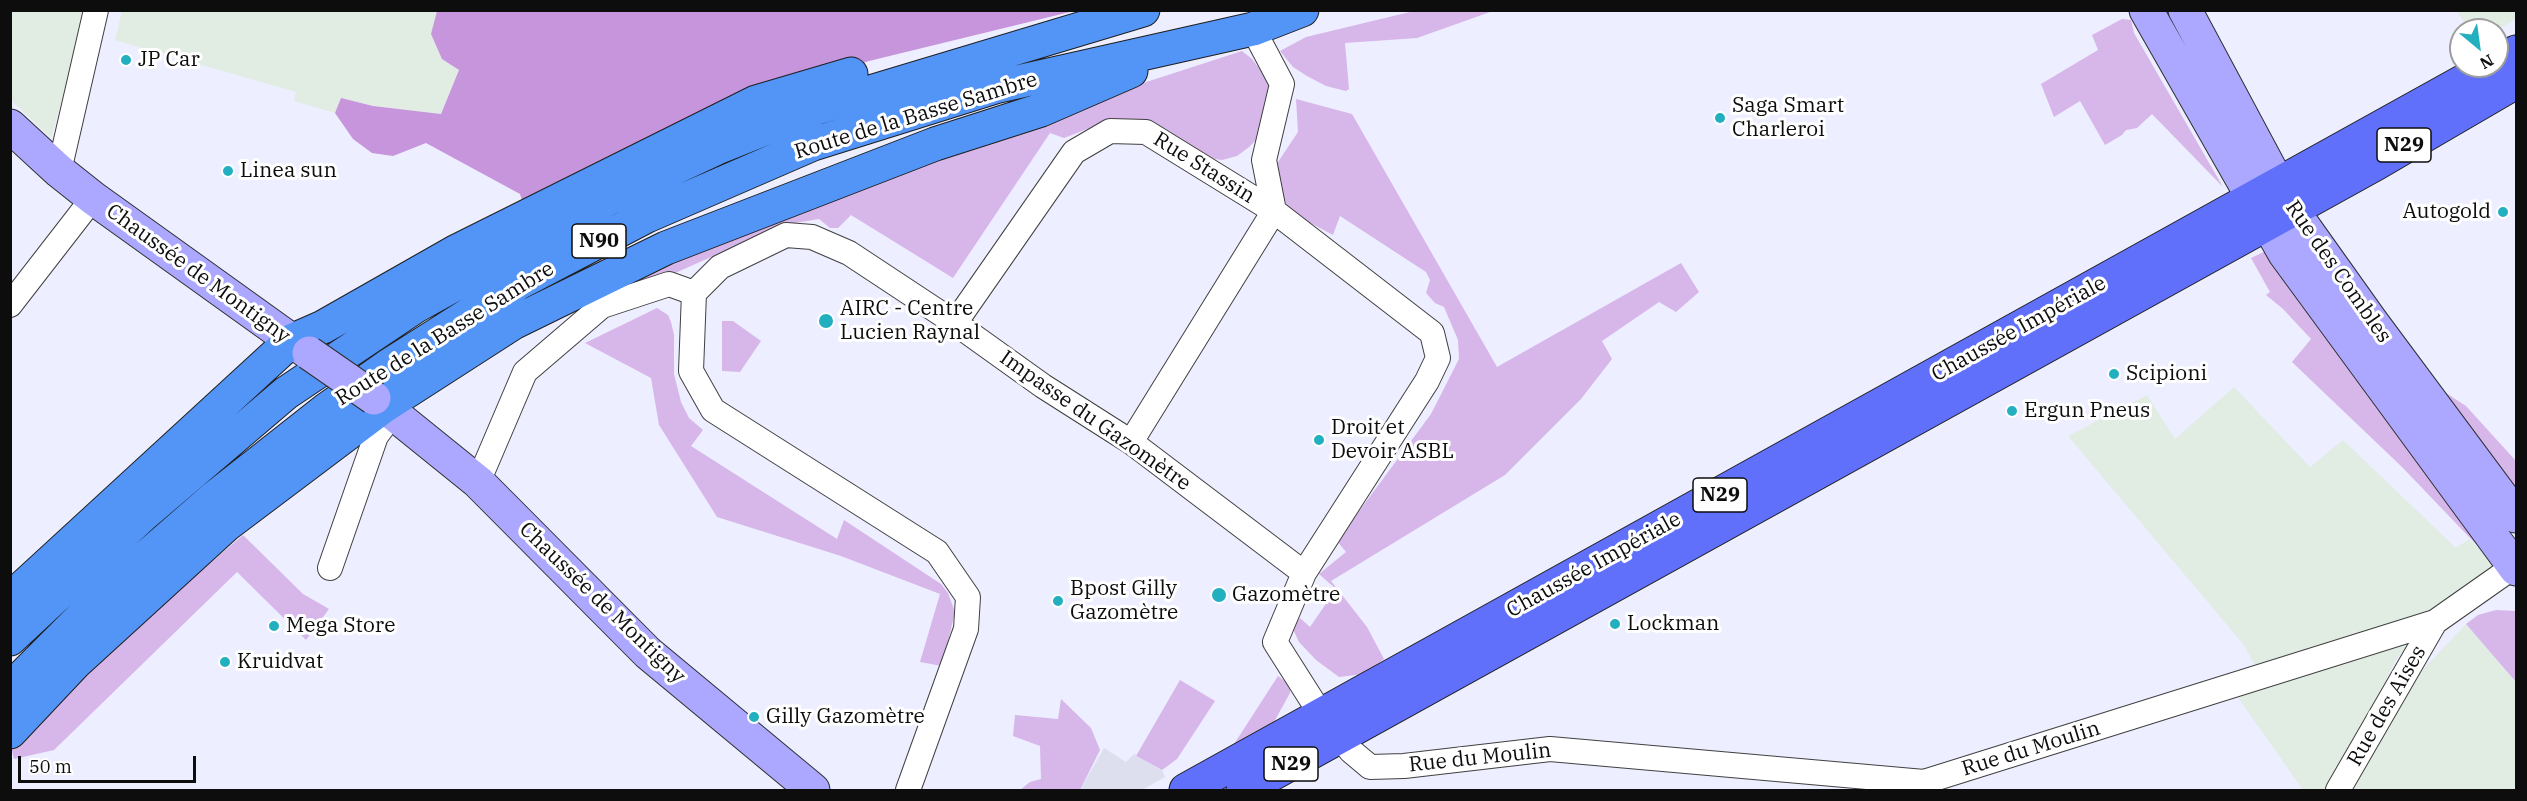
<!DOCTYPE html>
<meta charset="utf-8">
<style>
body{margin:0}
#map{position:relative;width:2527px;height:801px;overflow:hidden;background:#edeeff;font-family:"IBM Plex Serif",serif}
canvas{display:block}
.frame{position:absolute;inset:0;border:12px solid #0d0d0d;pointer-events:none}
.north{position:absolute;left:2449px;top:18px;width:60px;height:60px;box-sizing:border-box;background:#fff;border:2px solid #9e9e9e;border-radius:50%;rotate:151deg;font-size:16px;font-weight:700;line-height:24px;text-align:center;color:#0d0d0d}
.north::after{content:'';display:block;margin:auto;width:21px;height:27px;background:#22b0c0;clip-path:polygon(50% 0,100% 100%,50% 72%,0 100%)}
.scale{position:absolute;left:18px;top:756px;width:178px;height:27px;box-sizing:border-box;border:3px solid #0d0d0d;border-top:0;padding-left:8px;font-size:18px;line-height:21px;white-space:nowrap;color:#0d0d0d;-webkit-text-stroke:4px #fff;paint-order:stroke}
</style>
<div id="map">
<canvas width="2527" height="801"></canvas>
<div class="frame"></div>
<div class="north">N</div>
<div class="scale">50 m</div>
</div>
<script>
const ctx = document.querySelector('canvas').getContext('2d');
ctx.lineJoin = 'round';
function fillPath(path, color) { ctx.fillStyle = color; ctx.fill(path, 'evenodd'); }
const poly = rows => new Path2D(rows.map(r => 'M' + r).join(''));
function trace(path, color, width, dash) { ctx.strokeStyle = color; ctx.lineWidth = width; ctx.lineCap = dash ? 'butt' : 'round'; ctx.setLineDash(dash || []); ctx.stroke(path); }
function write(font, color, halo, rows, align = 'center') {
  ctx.font = font + ' "IBM Plex Serif",serif'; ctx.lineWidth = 6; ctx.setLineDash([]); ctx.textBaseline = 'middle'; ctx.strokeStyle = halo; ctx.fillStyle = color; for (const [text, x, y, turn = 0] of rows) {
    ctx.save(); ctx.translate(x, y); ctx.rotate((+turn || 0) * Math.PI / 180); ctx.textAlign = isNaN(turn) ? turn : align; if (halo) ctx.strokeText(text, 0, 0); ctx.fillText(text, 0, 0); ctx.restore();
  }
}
const industrial = poly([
 [10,11,87,11,51,138,11,100],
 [122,11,437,11,431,34,442,59,459,70,441,114,373,106,341,98,335,113,294,101,296,92,115,40],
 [2457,11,2516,11,2516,19,2497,30,2469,30],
 [2234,387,2310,467,2343,440,2456,548,2469,539,2494,563,2397,658,2329,790,2303,790,2239,699,2254,664,2244,645,2068,436,2147,395,2175,439],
 [2466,624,2516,682,2516,790,2353,790,2403,691]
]);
const green = poly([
 [1414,11,1493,11,1417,38,1345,43,1349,89,1346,91,1326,86,1307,76,1293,67,1280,51,1306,37],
 [2122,19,2131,20,2134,33,2223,187,2152,114,2137,128,2126,130,2122,135,2105,145,2080,101,2054,117,2041,84,2098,50,2092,35],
 [1242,51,1252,59,1265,76,1270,88,1259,137,1249,147,1237,156,1222,160,1209,158,1183,148,1171,132,1155,124,1095,126,1064,138,1050,133,953,278,851,215,838,228,830,228,819,219,783,225,646,286,613,285,1100,97],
 [1296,99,1352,114,1497,367,1681,263,1699,292,1676,312,1659,302,1602,341,1612,359,1581,399,1505,475,1331,581,1367,627,1384,659,1364,674,1339,677,1316,660,1299,642,1292,627,1300,618,1310,627,1336,589,1319,574,1346,552,1337,541,1431,414,1459,359,1458,340,1444,307,1435,303,1426,293,1430,280,1426,272,1340,216,1333,235,1290,212,1275,179,1276,165,1298,132],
 [2266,251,2276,254,2448,505,2470,521,2494,563,2402,467,2292,362,2311,339,2283,309,2266,295,2270,292,2251,258],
 [657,308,668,315,671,322,674,335,674,374,681,402,689,418,703,430,691,446,837,539,844,520,941,584,948,593,955,612,942,666,920,662,940,594,841,556,717,517,659,425,651,378,585,343],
 [722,321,733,321,761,341,740,372,722,371],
 [2446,393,2466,406,2516,461,2516,510,2437,398],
 [243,535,303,594,329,609,306,640,237,572,54,750,14,759,11,747,142,621],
 [2496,610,2516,611,2516,682,2466,624,2478,615],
 [1278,676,1290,685,1290,693,1274,722,1256,742,1227,755],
 [1180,680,1215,701,1177,759,1162,770,1136,756],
 [1061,699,1091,728,1100,750,1080,790,1020,790,1030,782,1041,779,1040,746,1013,736,1015,715,1058,719]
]);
const forest = poly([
 [437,11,1074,11,869,61,721,110,525,210,520,194,426,143,393,156,372,153,353,139,335,113,341,98,373,106,441,114,459,70,442,59,431,34]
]);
const plaza = poly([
 [1104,748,1126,762,1135,753,1136,756,1162,770,1165,777,1142,790,1080,790]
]);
const street = poly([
 [1253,29,1282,84,1264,160,1274,211,1432,333,1438,358,1427,381,1304,573,1275,642,1322,716,1351,751,1370,767,1404,766,1550,749,1924,782,2435,622,2516,565],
 [59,171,96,10],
 [10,305,93,198],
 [955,323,1074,152,1110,131,1146,132,1274,211,1131,442],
 [478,482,525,372,602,306,669,284,694,293],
 [330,568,376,436,393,413],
 [908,790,966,629,968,597,937,552,713,410,691,371,694,293,720,267,786,235,812,237,849,253,955,323,1043,386,1131,442,1304,573],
 [2338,790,2435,622]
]);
const secondary = poly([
 [2146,10,2285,254,2516,569],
 [2185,10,2292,210,2371,321,2516,516],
 [10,126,59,171,93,198,309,353],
 [374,398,478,482,648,653,813,790]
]);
const primary = poly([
 [2497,62,2516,52],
 [1186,790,2491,66],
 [1243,790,2377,163,2516,82]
]);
const highway = poly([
 [10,599,291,341,323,327,455,252,756,102,851,74],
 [10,639,143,515,286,393,416,306,608,199,717,148,817,108,1143,10],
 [10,689,113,586,214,498,327,409,388,366,517,284,647,216,813,144,995,87,1253,29,1302,10],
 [10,732,76,662,226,525,384,406,513,323,666,248,935,144,1041,110,1131,71]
]);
const secondaryBridge = poly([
 [309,353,374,398]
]);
const markers = [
 [126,60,6,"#22b0c0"],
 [1720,118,6,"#22b0c0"],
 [228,171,6,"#22b0c0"],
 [2503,212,6,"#22b0c0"],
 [826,321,8,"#22b0c0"],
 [2114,374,6,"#22b0c0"],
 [2012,411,6,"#22b0c0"],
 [1319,440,6,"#22b0c0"],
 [1219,595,8,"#22b0c0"],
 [1058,601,6,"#22b0c0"],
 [1615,624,6,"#22b0c0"],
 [274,626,6,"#22b0c0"],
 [225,662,6,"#22b0c0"],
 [754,717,6,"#22b0c0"]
];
const shields = [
 [2404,145,54],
 [599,241,54],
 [1720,495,54],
 [1291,764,54]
];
const shieldNames = [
 ["N29",2404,145],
 ["N90",599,241],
 ["N29",1720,495],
 ["N29",1291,764]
];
const poiNames = [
 ["JP Car",138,60],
 ["Saga Smart",1732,106],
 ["Charleroi",1732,130],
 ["Linea sun",240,171],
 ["Autogold",2491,212,"right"],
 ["AIRC - Centre",840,309],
 ["Lucien Raynal",840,333],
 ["Scipioni",2126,374],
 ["Ergun Pneus",2024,411],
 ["Droit et",1331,428],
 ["Devoir ASBL",1331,452],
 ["Bpost Gilly",1070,589],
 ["Gazomètre",1070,613],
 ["Gazomètre",1232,595],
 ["Lockman",1627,624],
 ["Mega Store",286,626],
 ["Kruidvat",237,662],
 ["Gilly Gazomètre",766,717]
];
const streetNames = [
 ["Route de la Basse Sambre",916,116,-17],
 ["Rue Stassin",1204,168,32],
 ["Rue des Combles",2338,272,55],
 ["Chaussée de Montigny",198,274,36],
 ["Chaussée Impériale",2019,329,-29],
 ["Route de la Basse Sambre",445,334,-32],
 ["Impasse du Gazomètre",1095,421,35],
 ["Chaussée Impériale",1594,565,-29],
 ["Chaussée de Montigny",602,603,44],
 ["Rue des Aises",2387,706,-60],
 ["Rue du Moulin",2031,749,-17],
 ["Rue du Moulin",1480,758,-6]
];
fillPath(industrial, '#e1ece2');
fillPath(green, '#d7b6ea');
fillPath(forest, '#c695db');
fillPath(plaza, '#dddfef');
trace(street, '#404040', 26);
trace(secondary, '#2f2f2f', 35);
trace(primary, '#1e1e1e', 35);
trace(highway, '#1e1e1e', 35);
trace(street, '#fff', 24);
trace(secondary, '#aca8ff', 33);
trace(primary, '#6170fb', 33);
trace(highway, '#5394f7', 33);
trace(secondaryBridge, '#2f2f2f', 35, []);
trace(secondaryBridge, '#aca8ff', 33);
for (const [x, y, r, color] of markers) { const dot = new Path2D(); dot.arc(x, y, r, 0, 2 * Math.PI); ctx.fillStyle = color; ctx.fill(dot); trace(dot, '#fff', 2); }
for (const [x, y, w] of shields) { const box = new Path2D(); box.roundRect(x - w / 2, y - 17, w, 34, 4.5); ctx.fillStyle = '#fff'; ctx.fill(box); trace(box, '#0d0d0d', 1.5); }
write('bold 20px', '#0d0d0d', null, shieldNames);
write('21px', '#0d0d0d', '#fff', poiNames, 'left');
write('21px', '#0d0d0d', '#fff', streetNames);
</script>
